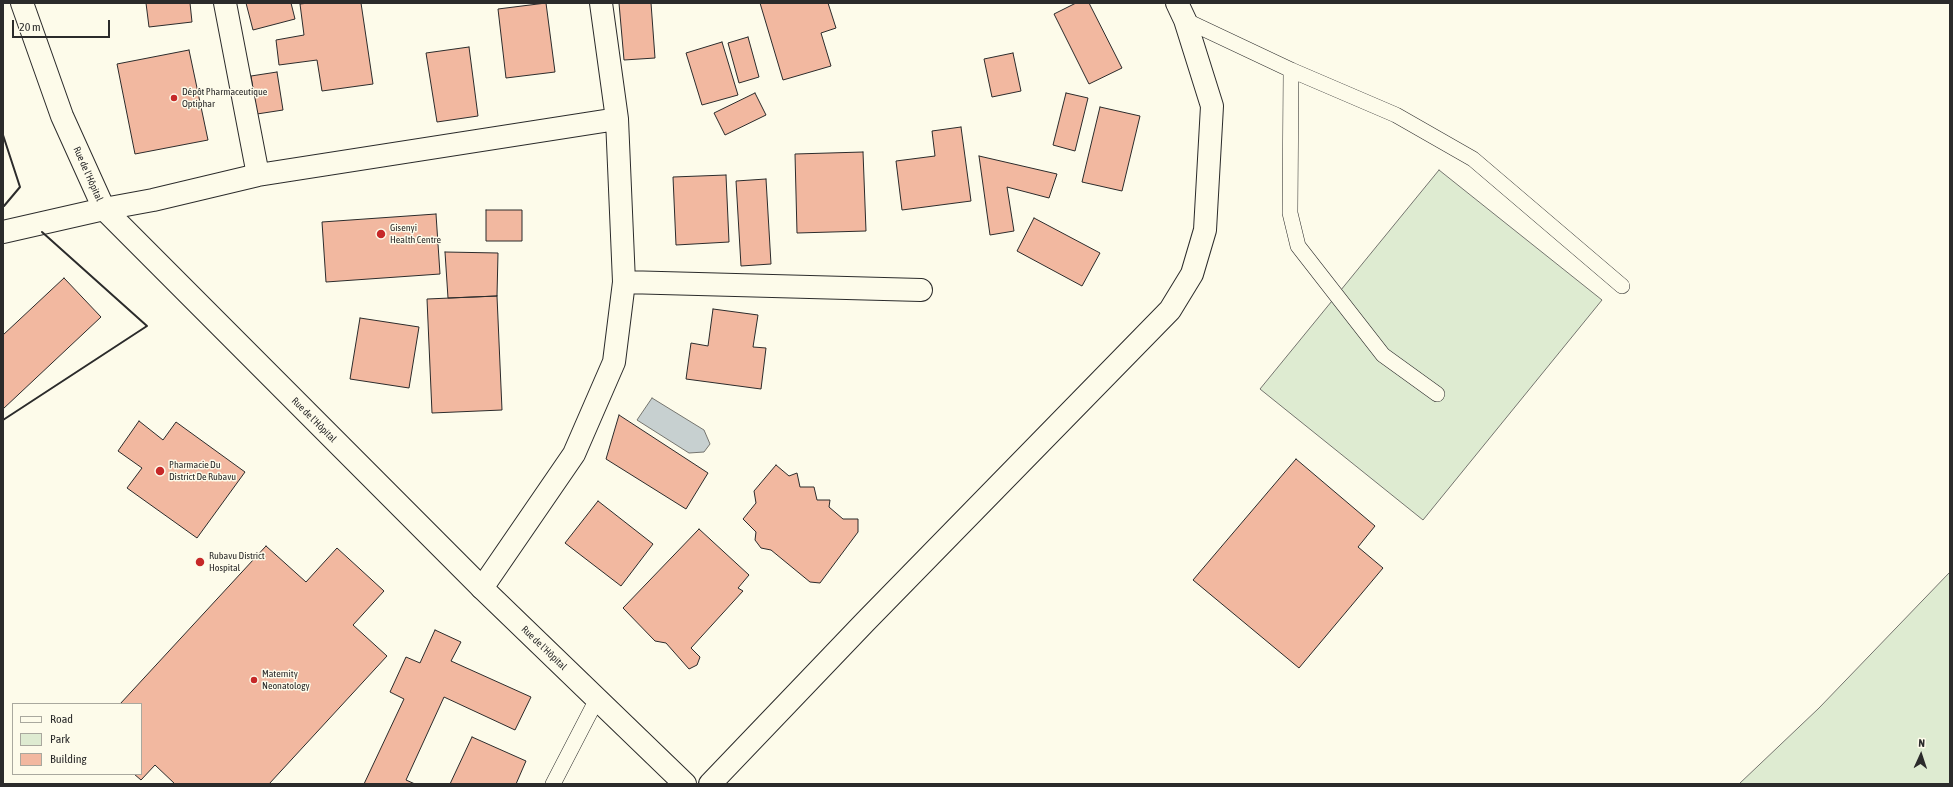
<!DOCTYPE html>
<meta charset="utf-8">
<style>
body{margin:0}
#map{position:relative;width:1953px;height:787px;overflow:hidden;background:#fdfbea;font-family:"Asap Condensed",sans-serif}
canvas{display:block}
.frame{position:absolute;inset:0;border:4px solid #2b2b2b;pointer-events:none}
.legend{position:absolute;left:12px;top:703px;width:130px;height:72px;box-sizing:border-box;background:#fdfbea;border:1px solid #a9a89e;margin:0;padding:5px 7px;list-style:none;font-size:12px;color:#2b2b2b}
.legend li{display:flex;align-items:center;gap:8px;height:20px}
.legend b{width:20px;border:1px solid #a9a89e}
.north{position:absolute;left:1901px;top:735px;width:40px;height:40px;-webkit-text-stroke:3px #fdfbea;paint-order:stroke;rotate:3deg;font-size:11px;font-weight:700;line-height:16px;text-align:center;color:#2b2b2b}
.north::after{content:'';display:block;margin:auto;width:14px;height:18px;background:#2b2b2b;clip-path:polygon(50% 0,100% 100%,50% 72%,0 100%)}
.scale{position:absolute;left:12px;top:20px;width:98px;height:18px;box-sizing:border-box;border:2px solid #2b2b2b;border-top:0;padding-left:5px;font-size:12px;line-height:14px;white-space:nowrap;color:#2b2b2b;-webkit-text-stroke:3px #fdfbea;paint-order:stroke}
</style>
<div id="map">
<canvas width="1953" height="787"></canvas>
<div class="frame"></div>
<ul class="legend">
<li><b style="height:5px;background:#fdfbea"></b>Road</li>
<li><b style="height:11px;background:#deebd1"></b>Park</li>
<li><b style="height:11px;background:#f2b8a0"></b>Building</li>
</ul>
<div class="north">N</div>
<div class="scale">20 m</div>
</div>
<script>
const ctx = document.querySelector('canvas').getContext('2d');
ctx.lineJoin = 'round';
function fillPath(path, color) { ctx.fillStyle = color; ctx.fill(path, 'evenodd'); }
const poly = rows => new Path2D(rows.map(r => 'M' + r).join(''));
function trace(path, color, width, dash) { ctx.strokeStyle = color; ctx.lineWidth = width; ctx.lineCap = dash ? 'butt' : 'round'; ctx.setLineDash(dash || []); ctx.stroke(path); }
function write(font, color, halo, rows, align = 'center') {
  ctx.font = font + ' "Asap Condensed",sans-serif'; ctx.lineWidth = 3; ctx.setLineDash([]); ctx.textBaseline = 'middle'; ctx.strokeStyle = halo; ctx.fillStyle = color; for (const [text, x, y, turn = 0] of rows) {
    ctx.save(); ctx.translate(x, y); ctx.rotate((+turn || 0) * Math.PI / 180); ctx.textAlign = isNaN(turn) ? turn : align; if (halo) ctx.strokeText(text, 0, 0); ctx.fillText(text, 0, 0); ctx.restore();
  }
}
const green = poly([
 [1439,170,1602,300,1423,520,1260,389,1439,170],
 [1950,572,1950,784,1739,784,1819,708,1950,572]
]);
const water = poly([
 [652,398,704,430,710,444,704,452,689,453,637,420,652,398]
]);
const building = poly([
 [146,3,190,3,192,22,149,27,146,3],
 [246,3,291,3,295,19,253,30,246,3],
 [309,3,361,3,373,84,322,91,317,60,279,65,276,40,304,35,300,4,309,3],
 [546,3,555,72,506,78,498,9,546,3],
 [619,3,651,3,655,58,624,60,619,3],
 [760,3,828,3,836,28,821,33,831,66,783,80,760,3],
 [1076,3,1089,3,1122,68,1089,84,1054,14,1076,3],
 [748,37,759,77,739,83,728,43,748,37],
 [722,42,738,95,702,105,686,53,722,42],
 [469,47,478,116,437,122,426,53,469,47],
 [189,50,208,140,135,154,117,64,189,50],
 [1013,53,1021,91,992,97,984,59,1013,53],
 [277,72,283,110,257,114,251,76,277,72],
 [755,93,766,115,725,135,714,113,755,93],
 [1066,93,1088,98,1075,151,1053,145,1066,93],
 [1100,107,1140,116,1122,191,1082,182,1100,107],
 [961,127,971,201,902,210,896,161,935,156,932,131,961,127],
 [863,152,866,231,797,233,795,154,863,152],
 [979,156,1057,174,1049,198,1007,187,1014,231,990,235,979,156],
 [726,175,729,242,676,245,673,177,726,175],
 [766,179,771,264,741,266,736,181,766,179],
 [486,210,522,210,522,241,486,241,486,210],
 [436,214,440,274,326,282,322,222,436,214],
 [1034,218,1100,253,1082,286,1017,251,1034,218],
 [445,252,498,253,497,296,448,298,445,252],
 [64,278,101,317,3,409,3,335,64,278],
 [497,296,502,410,432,413,427,299,497,296],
 [713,309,758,315,753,347,766,348,761,389,686,379,691,343,708,346,713,309],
 [360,318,419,327,409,388,350,379,360,318],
 [619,415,708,473,686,509,606,459,619,415],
 [139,421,163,440,176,422,245,472,197,538,127,488,142,468,118,451,139,421],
 [1296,459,1375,526,1358,547,1383,568,1299,668,1193,580,1296,459],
 [776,465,789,476,797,473,800,487,814,487,817,500,830,500,829,507,843,519,858,519,858,532,820,583,810,582,771,550,761,548,755,540,756,532,743,519,756,503,754,491,776,465],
 [598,501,653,544,621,586,565,543,598,501],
 [699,529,749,575,738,588,743,591,691,648,700,657,697,665,689,669,666,643,655,641,623,608,699,529],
 [266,546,306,582,337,548,384,591,353,625,387,656,269,784,175,784,155,765,141,780,134,774,141,774,141,704,120,704,266,546],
 [435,630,461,642,451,661,531,697,515,730,444,697,406,780,415,784,364,784,404,699,390,692,406,657,420,663,435,630],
 [472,737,526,761,516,784,450,784,472,737]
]);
const service = poly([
 [1185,20,1291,70,1396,115,1473,159,1622,286],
 [1291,70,1290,213,1298,246,1383,355,1437,394],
 [553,784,597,699]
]);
const minor = poly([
 [225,3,258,175],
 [3,232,104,209,153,200,258,175,617,119],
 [624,282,921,290],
 [482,588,574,454,614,362,624,282,617,119,601,3]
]);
const tertiary = poly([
 [22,3,62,116,104,209,482,588,685,784]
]);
const primary = poly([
 [710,784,865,622,1170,310,1192,274,1205,230,1212,106,1185,20,1177,3]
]);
const wall = poly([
 [3,135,20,187,4,206],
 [3,420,147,326,42,232]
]);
const markers = [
 [174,98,4,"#c62828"],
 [381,234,5,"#c62828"],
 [160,471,5,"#c62828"],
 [200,562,5,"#c62828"],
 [254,680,4,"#c62828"]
];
const poiNames = [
 ["Dépôt Pharmaceutique",182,92],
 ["Optiphar",182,104],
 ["Gisenyi",390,228],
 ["Health Centre",390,240],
 ["Pharmacie Du",169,465],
 ["District De Rubavu",169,477],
 ["Rubavu District",209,556],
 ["Hospital",209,568],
 ["Maternity",262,674],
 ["Neonatology",262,686]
];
const streetNames = [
 ["Rue de l'Hôpital",88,174,66],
 ["Rue de l'Hôpital",314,420,45],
 ["Rue de l'Hôpital",544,648,44]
];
fillPath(green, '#deebd1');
trace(green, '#74746e', 1);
fillPath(water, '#c7d0d0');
trace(water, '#74746e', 1);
fillPath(building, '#f2b8a0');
trace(building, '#2b2b2b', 1);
trace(service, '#2b2b2b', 16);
trace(minor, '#2b2b2b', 24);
trace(tertiary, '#2b2b2b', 24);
trace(primary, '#2b2b2b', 24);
trace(service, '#fdfbea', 15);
trace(minor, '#fdfbea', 22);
trace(tertiary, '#fdfbea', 22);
trace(primary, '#fdfbea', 22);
trace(wall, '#2b2b2b', 2);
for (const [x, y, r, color] of markers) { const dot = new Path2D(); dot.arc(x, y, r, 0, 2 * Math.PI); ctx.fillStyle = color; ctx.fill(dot); trace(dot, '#fdfbea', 1.5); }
write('10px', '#2b2b2b', '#fdfbea', poiNames, 'left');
write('10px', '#2b2b2b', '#fdfbea', streetNames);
</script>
